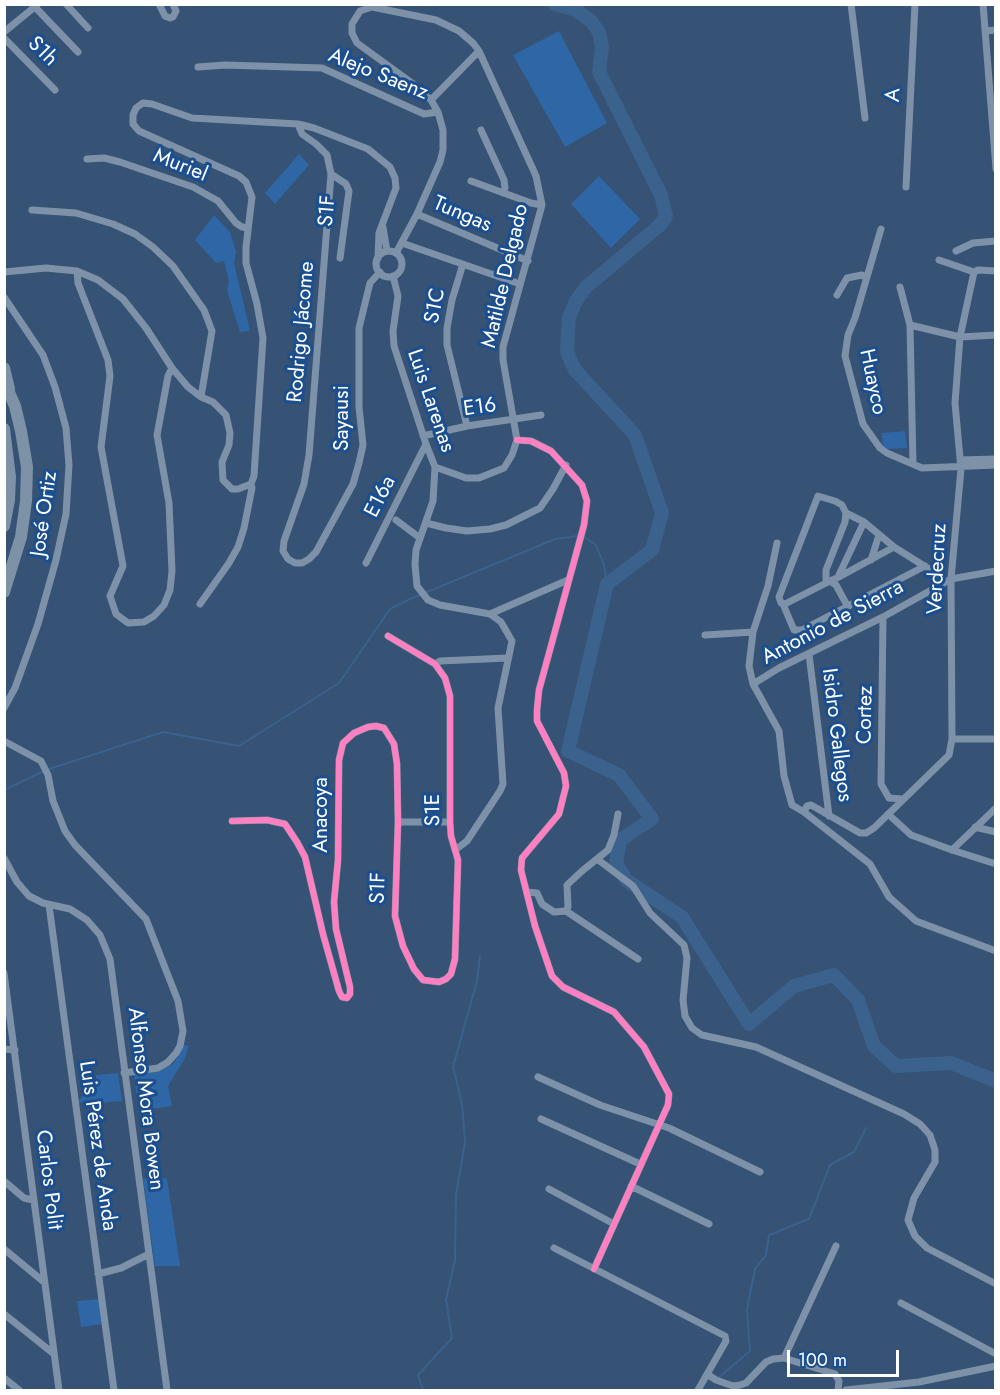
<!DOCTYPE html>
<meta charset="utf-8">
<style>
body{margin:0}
#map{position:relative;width:1000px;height:1395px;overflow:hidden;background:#365274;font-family:Jost,sans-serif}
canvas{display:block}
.frame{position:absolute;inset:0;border:6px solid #fff;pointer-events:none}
.scale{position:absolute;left:787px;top:1350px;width:112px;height:27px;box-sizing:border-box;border:3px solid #fff;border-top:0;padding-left:8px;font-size:18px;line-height:21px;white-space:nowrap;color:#fff;-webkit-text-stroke:4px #1b4f8f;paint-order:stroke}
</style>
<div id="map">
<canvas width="1000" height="1395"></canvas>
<div class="frame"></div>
<div class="scale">100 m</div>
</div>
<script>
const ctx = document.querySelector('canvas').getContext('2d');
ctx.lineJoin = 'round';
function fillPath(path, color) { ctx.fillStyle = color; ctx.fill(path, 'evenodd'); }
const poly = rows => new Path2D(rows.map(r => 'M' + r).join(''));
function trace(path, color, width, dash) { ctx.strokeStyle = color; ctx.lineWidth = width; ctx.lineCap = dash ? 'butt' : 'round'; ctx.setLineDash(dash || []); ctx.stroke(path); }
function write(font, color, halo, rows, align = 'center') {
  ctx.font = font + ' Jost,sans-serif'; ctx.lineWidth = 6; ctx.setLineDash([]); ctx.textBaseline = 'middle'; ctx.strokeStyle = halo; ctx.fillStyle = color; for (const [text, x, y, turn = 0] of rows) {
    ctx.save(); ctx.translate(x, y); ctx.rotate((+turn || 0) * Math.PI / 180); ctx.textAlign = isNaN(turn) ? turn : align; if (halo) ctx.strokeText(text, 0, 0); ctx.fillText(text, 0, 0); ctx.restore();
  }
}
const green = poly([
 [559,31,607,123,565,147,513,55],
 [299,154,309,165,275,204,265,193],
 [599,176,640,219,611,248,571,204],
 [214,215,230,232,236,252,234,263,250,331,240,332,227,290,229,282,224,261,216,263,195,240],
 [905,431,907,448,883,449,882,433],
 [184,1045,189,1046,184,1060,168,1086,172,1106,139,1111,134,1075,156,1072,173,1064],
 [118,1073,122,1101,101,1103,98,1100,77,1103,96,1079,96,1075],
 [167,1178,180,1266,155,1266,143,1179],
 [100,1299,103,1324,81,1327,77,1301]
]);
const stream = poly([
 [583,536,596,545,604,565,607,584],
 [4,790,46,770,163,732,239,746,339,683,390,609,410,599,555,539,578,536],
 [717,1379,750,1351,747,1309,755,1269,766,1255,769,1235,809,1219,830,1165,854,1152,866,1128],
 [423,1390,418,1375,452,1338,446,1299,455,1260,456,1195,465,1142,462,1104,453,1067,477,981,480,956]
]);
const river = poly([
 [555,4,576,10,591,21,599,32,602,47,599,72,661,195,666,216,660,225,586,287,576,301,569,317,567,351,571,362,576,371,635,435,662,513,652,550,607,584,568,751,619,775,652,819,620,840,616,863,626,880,682,917,749,1024,794,986,834,975,858,1000,874,1046,896,1066,951,1063,996,1081]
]);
const street = poly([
 [66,4,88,28],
 [159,4,165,16,170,18,173,17,176,11,173,4],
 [851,4,865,118],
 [983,4,996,169],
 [35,7,78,52],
 [985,31,996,30],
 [4,32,37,5],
 [4,38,55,90],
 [198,67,225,65,322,68,424,114,438,112],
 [431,100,479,51],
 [298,124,302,134,316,144,327,155,331,174,309,455,304,484,284,541,283,551,288,559,295,563,302,563,309,559,316,552,353,484,359,463,363,445,359,407,359,328,370,283,380,272],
 [481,130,504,180,505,188,503,193],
 [87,159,104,158,120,162,193,187,218,201,236,223,242,227,248,228],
 [331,174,346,184,349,191,340,258],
 [471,181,531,203,542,205],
 [906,187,915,4],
 [32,210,76,213,113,224,135,234,153,247,173,266,204,310,212,331,201,397],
 [417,214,528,261],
 [383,227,387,251],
 [881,229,855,318,848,335,845,356,863,424,880,448,887,453,922,468,996,465],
 [402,243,520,284],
 [956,251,973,243,996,241],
 '376 264a13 13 0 1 1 26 0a13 13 0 1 1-26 0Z',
 [396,253,417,214,440,162,443,150,443,130,438,112,431,100,412,83,357,43,352,33,352,24,360,11,372,7,436,20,459,31,473,43,479,51,536,176,542,205,503,347,503,360,517,440,512,455,504,468,479,478,466,478,435,467],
 [939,260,974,272,978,270,996,271],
 [463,264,452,300,447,328,447,345,467,426],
 [77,271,78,283,108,360,110,376,101,447,123,566,110,596,116,614,128,623,144,622,154,616,164,605,170,590,172,571,169,503,157,435,168,376,172,368],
 [4,272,46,268,77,271,98,280,123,299,146,328,172,368,188,387,201,397,213,402,226,415,230,433,229,445,222,462,223,480,232,489,238,489,251,484],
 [393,276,398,296,393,331,394,346,426,444,435,467,433,501,416,550,415,565,417,586,428,600,440,605,490,614,501,622,512,641,498,708,503,784,500,791,467,841,455,850],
 [900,287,910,325,913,464],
 [837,295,847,278,862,275,866,278],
 [4,297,43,355,55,387,66,428,69,465,66,514,56,560,38,624,15,688,4,708],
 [910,325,960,337,996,335],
 [423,436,467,426,541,415],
 [517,440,531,441,551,451,582,485,587,501,584,525,539,690,537,710,537,721,564,773,566,786,559,814,522,858,521,870,535,926,552,976,563,987,614,1012,644,1047,669,1094,668,1105,594,1269],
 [960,460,996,459],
 [846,513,864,522,894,547],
 [396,520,420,538],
 [426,523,446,528,467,531,490,529,506,525,540,508,553,489,566,465],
 [777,543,768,586,753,632,749,666,753,684,779,731,784,776,792,805,804,812,870,864,889,897,916,921,996,951],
 [871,560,879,535],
 [366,563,426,444],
 [838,577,864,522],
 [200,604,229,563,238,547,244,528,252,488,251,484,254,476,263,338,257,304,246,263,246,247,252,197,246,182,239,176,139,131,133,124,133,115,136,108,143,103,152,104,192,118,298,124,314,128,368,149,390,167,395,178,396,188,379,233,378,258],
 [783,604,794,630,802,630,925,566],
 [848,607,836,585,830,581,785,604,781,603,779,597,818,496,835,501,842,505,846,513,845,522,826,570,826,580,830,581,837,578,894,547,937,574,943,583],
 [490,614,568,580],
 [883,617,881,784,889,798,902,799],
 [705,635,753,632],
 [809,654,829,816],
 [435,664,440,661,508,658],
 [753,684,779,668,883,617,951,579,996,571],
 [952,739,996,739],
 [4,741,41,761,48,775,53,801,65,831,75,845,146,919,178,1001,183,1031,180,1046,176,1053,168,1062,158,1068,124,1073],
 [804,812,807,806,811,805,860,833,866,833,874,828,949,755,952,739,951,579,961,469,955,403,960,337,974,272],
 [888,814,911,835,952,850,996,864],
 [232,821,267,820,285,824,297,842,305,857,323,934,339,991,342,997,347,998,350,994,350,987,336,929,334,902,338,860,339,760,343,743,354,733,368,727,376,726,384,728,394,744,397,764,398,822,395,916,403,946,414,969,423,980,439,982,446,979,451,974,455,959,458,860,451,836,450,822,450,696,445,678,435,664,388,636],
 [398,822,450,822],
 [975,827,996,832],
 [952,850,996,808],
 [4,858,17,882,29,896,43,903,70,909,87,920,100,935,110,959,167,1390],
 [597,859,633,886,650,913,684,945,687,958,683,1000,685,1016,692,1028,702,1035,756,1047,904,1114,920,1124,930,1135,935,1150,935,1162,914,1198,908,1220,915,1236,927,1248,996,1284],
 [527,892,537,893,542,904,554,912,566,911,568,907,567,885,582,871,608,850,614,835,618,814],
 [49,905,114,1390],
 [566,911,638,959],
 [4,973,59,1390],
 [4,1049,15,1050],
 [538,1077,600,1105,669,1128,760,1172],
 [541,1119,640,1164],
 [4,1181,24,1198,33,1200],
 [631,1186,709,1224],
 [549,1189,614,1224],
 [554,1248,725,1336,726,1341,698,1390],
 [4,1249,44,1282],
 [98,1274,121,1268,149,1254],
 [901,1303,996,1354],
 [4,1314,54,1354],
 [784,1358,836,1246],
 [707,1374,716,1380,733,1386,740,1385,746,1383,766,1362,773,1359,784,1358,835,1374,839,1381,838,1390],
 [4,1378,19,1390],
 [846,1390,919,1382,996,1366]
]);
const highway = poly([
 [4,368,9,389],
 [4,381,15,406,21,431,27,467,26,501,21,537,4,592],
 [4,429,10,477,9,500,4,526]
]);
const cycleway = poly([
 [517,440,531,441,551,451,582,485,587,501,584,525,539,690,537,710,537,721,564,773,566,786,559,814,522,858,521,870,535,926,552,976,563,987,614,1012,644,1047,669,1094,668,1105,594,1269],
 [232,821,267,820,285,824,297,842,305,857,323,934,339,991,342,997,347,998,350,994,350,987,336,929,334,902,338,860,339,760,343,743,354,733,368,727,376,726,384,728,394,744,397,764,398,822,395,916,403,946,414,969,423,980,439,982,446,979,451,974,455,959,458,860,451,836,450,822,450,696,445,678,435,664,388,636]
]);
const streetNames = [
 ["S1h",42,52,45],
 ["Alejo Saenz",378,75,22],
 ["A",894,95,-87],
 ["Muriel",180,166,22],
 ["S1F",328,211,-85],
 ["Tungas",462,215,23],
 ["Matilde Delgado",506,276,-77],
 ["S1C",436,306,-79],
 ["Rodrigo Jácome",302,332,-85],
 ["Huayco",872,382,78],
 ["Luis Larenas",430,401,71],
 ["E16",480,408,-8],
 ["Sayausi",343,418,-90],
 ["E16a",381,497,-63],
 ["José Ortiz",45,514,-82],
 ["Verdecruz",938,569,-87],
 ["Antonio de Sierra",833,623,-28],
 ["Cortez",866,715,-89],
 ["Isidro Gallegos",836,735,83],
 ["S1E",434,810,-91],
 ["Anacoya",322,815,-90],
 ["S1F",379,888,-88],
 ["Alfonso Mora Bowen",145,1099,83],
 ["Luis Pérez de Anda",97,1146,82],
 ["Carlos Polit",48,1180,83]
];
fillPath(green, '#2f66a5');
trace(stream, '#3b618d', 2);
trace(river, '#3b618d', 14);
trace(street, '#7d92a8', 7);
trace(highway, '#7e92a7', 12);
trace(cycleway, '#ff80c0', 6);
write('21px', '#fff', '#1b4f8f', streetNames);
</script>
